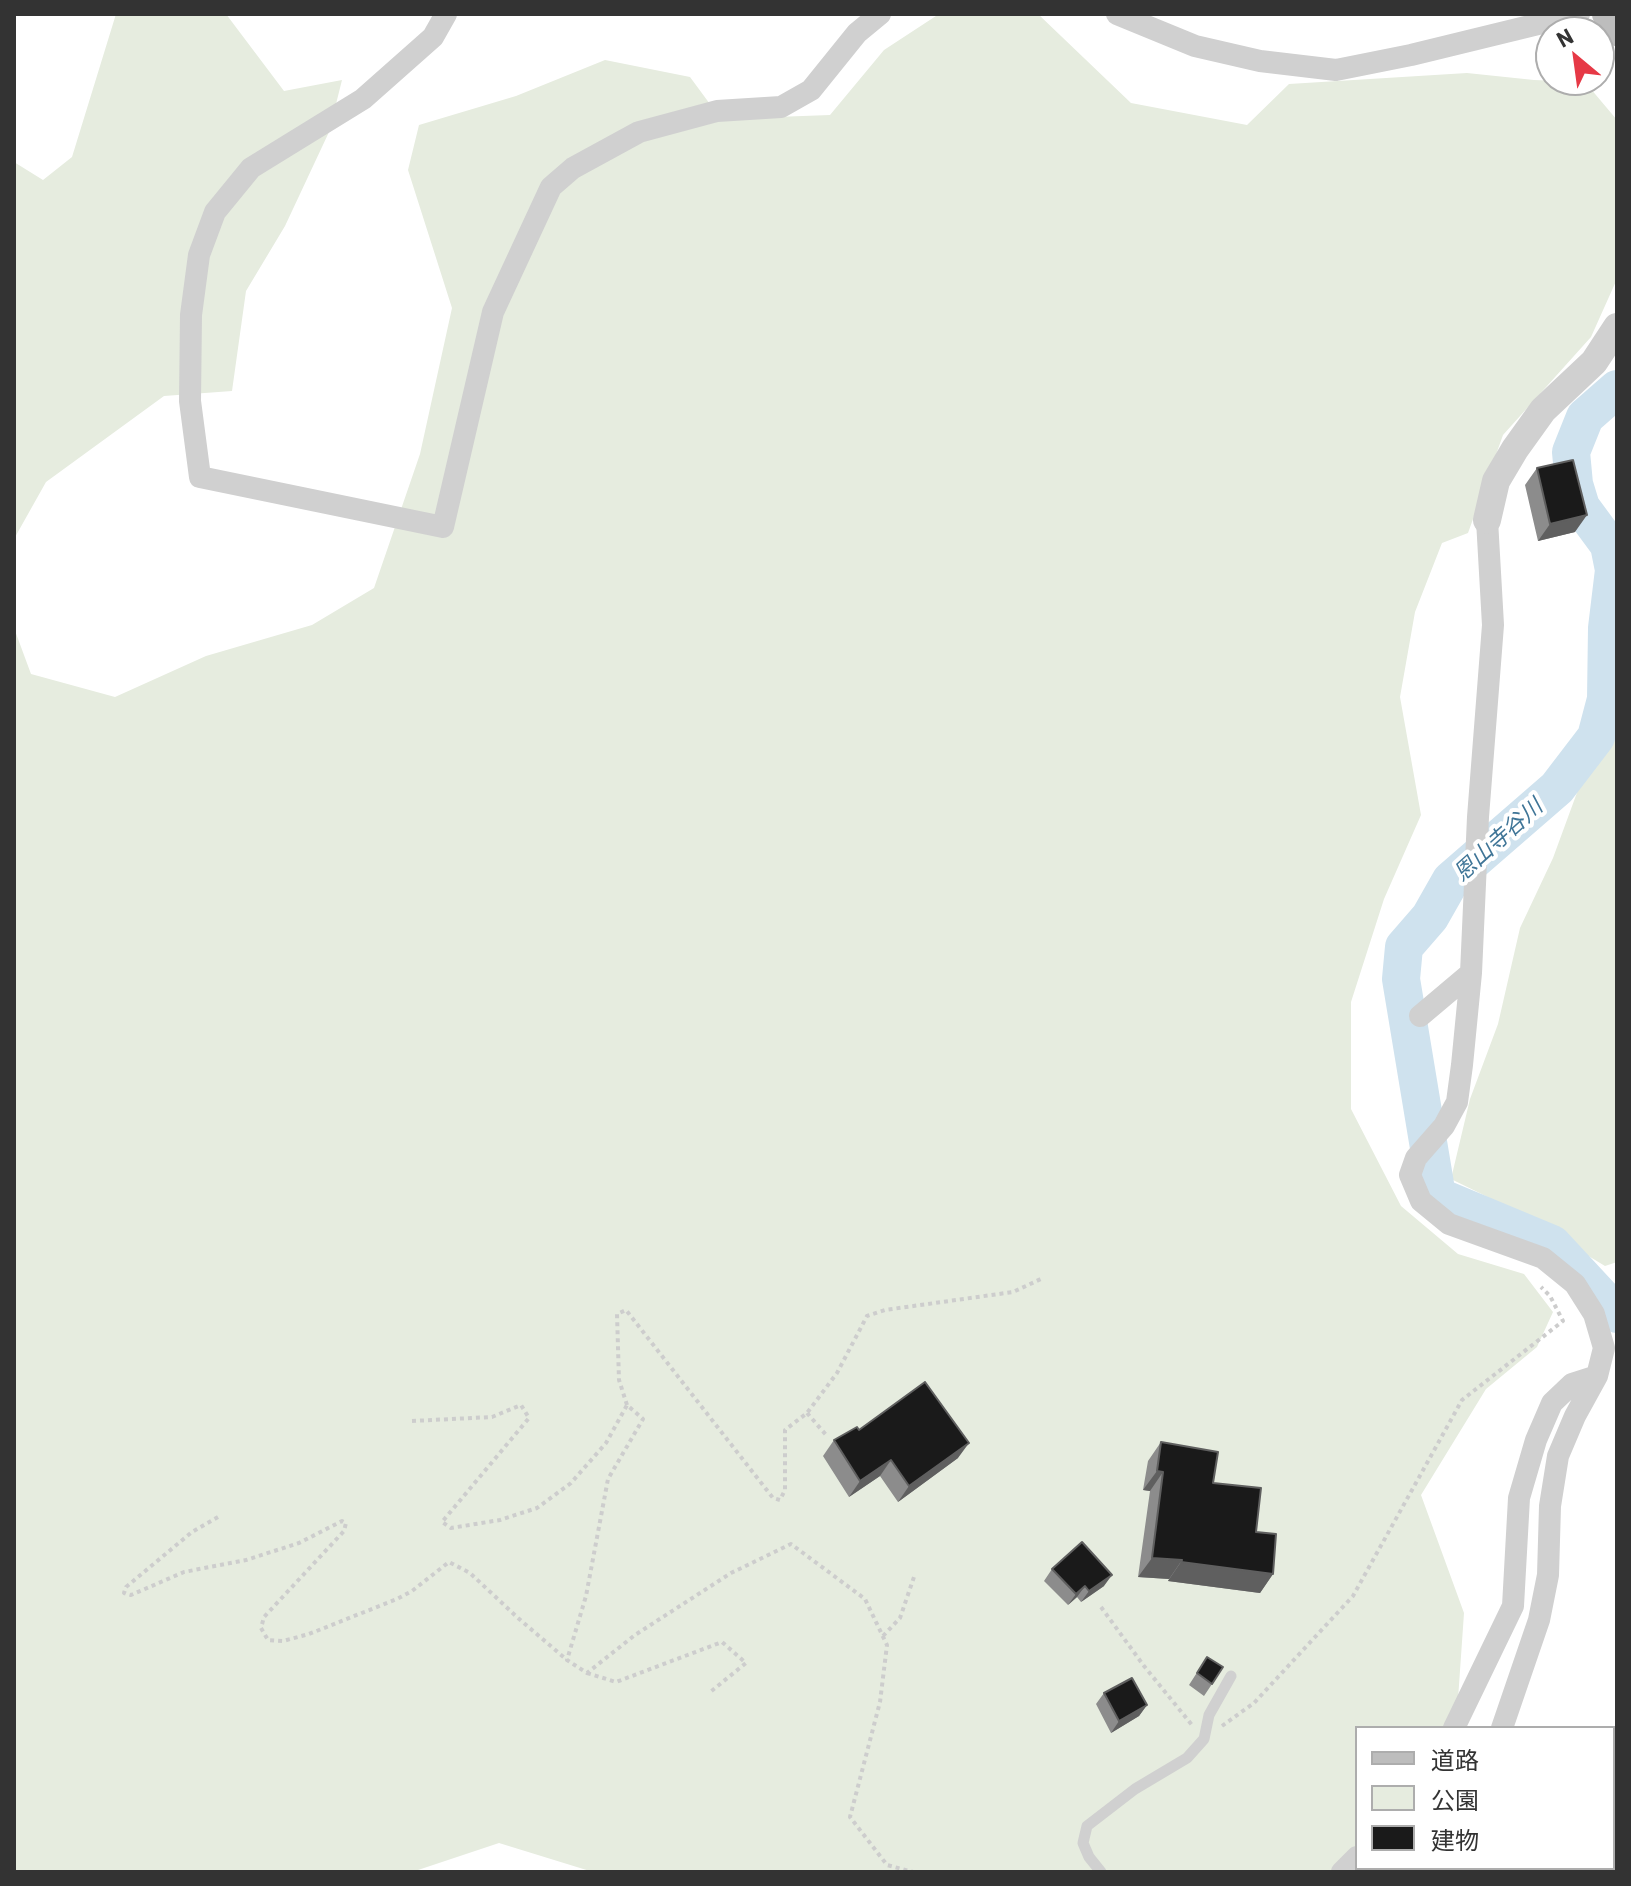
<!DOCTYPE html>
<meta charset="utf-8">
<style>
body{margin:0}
#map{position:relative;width:1631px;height:1886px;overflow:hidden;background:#fff;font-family:Barlow,"Noto Sans JP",sans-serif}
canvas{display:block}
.frame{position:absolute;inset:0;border:16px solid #333;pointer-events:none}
.legend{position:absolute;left:1355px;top:1726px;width:260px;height:144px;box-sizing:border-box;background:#fff;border:2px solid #adadad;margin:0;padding:10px 14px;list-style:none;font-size:24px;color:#333}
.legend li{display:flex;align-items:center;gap:16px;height:40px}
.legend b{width:40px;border:2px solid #adadad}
.north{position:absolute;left:1535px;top:16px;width:80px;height:80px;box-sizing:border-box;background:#fff;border:2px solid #adadad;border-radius:50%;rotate:331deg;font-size:22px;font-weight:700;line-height:32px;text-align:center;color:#333}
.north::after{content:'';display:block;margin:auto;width:28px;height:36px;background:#e63946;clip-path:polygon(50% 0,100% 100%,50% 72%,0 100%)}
</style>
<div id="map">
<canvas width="1631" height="1886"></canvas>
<div class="frame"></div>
<ul class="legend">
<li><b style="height:10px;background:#bdbdbd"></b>道路</li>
<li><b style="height:22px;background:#e6ecdf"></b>公園</li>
<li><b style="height:22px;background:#1a1a1a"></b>建物</li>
</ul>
<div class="north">N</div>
</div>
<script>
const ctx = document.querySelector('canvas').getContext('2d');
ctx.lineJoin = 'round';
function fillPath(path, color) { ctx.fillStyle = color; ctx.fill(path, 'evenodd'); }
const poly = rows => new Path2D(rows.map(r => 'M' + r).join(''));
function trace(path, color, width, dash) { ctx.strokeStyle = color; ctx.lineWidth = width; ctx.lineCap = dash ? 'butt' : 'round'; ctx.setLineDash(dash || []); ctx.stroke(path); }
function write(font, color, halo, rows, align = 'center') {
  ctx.font = font + ' Barlow,"Noto Sans JP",sans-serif'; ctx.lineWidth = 8; ctx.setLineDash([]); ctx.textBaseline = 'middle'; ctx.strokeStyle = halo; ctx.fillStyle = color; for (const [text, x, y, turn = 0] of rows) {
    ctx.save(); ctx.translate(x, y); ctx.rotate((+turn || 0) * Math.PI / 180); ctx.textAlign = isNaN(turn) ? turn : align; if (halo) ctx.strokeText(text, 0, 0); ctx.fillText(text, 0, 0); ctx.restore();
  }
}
const green = poly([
 [116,14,226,14,284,91,342,80,329,132,285,226,246,291,232,391,164,396,46,482,14,539,14,162,43,180,72,157],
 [939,14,1038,14,1131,103,1247,125,1289,84,1467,73,1534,80,1585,82,1617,120,1617,279,1591,337,1503,435,1468,533,1442,543,1415,612,1400,697,1421,815,1384,899,1351,1002,1351,1109,1401,1206,1458,1254,1524,1274,1553,1312,1537,1347,1486,1389,1421,1495,1464,1613,1456,1728,1357,1728,1357,1868,1409,1868,1407,1872,593,1872,499,1843,412,1872,14,1872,14,628,31,674,115,697,206,656,312,625,374,588,420,454,452,308,408,170,419,125,516,96,605,60,690,77,721,119,830,115,884,50],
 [1617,723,1617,1262,1605,1266,1506,1206,1451,1179,1470,1099,1498,1024,1520,928,1553,858,1582,779]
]);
const river = poly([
 [1617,389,1585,417,1571,452,1574,484,1581,507,1609,545,1614,570,1607,628,1606,699,1596,737,1557,788,1451,880,1430,917,1404,947,1401,979,1437,1196,1552,1244,1617,1314],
 [1613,1770,1617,1768],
 [1476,1872,1481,1868]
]);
const path = poly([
 [627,1405,619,1380,617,1314,626,1310,773,1498,780,1500,785,1490,785,1430,807,1413,837,1373,867,1316,885,1310,1013,1292,1043,1278],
 [807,1413,827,1436],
 [412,1421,492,1417,521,1405,529,1418,442,1522,451,1528,500,1520,537,1508,571,1483,606,1443,627,1405,643,1419,608,1479,586,1596,567,1660,587,1673,635,1635,731,1573,791,1544,865,1599,887,1645,880,1702,850,1817,887,1865,913,1872],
 [218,1517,192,1532,126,1587,124,1593,131,1595,184,1572,246,1560,299,1543,342,1521,346,1523,344,1531,264,1617,261,1628,268,1640,283,1641,309,1634,397,1599,412,1591,449,1562,470,1573,518,1618,567,1660],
 [1101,1607,1144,1666,1192,1725],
 [883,1636,900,1618,915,1574],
 [587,1673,616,1682,722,1642,746,1663,709,1693],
 [1222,1726,1254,1703,1353,1596,1462,1400,1563,1321,1550,1296,1541,1287]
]);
const service = poly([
 [1101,1872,1089,1857,1083,1843,1087,1826,1135,1789,1187,1758,1204,1739,1209,1715,1231,1676]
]);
const minor = poly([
 [446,14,433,37,363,99,251,168,215,212,199,255,191,315,190,401,200,477,443,527,493,312,551,187,573,168,639,132,717,111,781,107,811,90,857,33,880,14],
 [1117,14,1195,46,1260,61,1336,70,1411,55,1579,14],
 [1487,520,1493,625,1478,817,1471,973,1462,1065,1457,1102,1444,1126,1416,1158,1410,1175,1421,1201,1449,1224,1543,1258,1575,1284,1594,1314,1604,1348,1597,1376,1575,1416,1558,1456,1550,1506,1548,1575,1539,1620,1502,1728],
 [1420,1016,1471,973],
 [1454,1728,1513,1606,1519,1498,1536,1440,1552,1403,1572,1384,1597,1376],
 [1342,1872,1357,1857],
 [1454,1872,1455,1868]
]);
const tertiary = poly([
 [1487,520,1496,481,1515,449,1543,410,1594,362,1617,327]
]);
const secondary = poly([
 [1608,14,1617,30]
]);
const wall = poly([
 [1537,468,1575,532,1538,541,1525,485],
 [859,1430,958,1458,898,1502,880,1476,849,1497,823,1456,834,1440],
 [1161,1442,1213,1483,1256,1532,1273,1574,1260,1593,1168,1581,1169,1579,1138,1577,1150,1491,1143,1490,1148,1461],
 [1052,1569,1104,1586,1081,1602,1077,1597,1068,1605,1044,1581],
 [1207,1657,1212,1684,1204,1696,1189,1685],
 [1104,1693,1147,1705,1139,1716,1111,1733,1096,1704]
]);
const shadedWall = poly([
 [1587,515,1575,532,1538,541,1550,524],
 [969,1443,958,1458,898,1502,909,1486],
 [891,1460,880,1476,849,1497,860,1481],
 [1157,1471,1163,1472,1150,1491,1143,1490],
 [1152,1558,1182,1560,1169,1579,1138,1577],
 [1181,1562,1273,1574,1260,1593,1168,1581],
 [1112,1575,1104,1586,1081,1602,1089,1591],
 [1085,1586,1077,1597,1068,1605,1076,1594],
 [1147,1705,1139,1716,1111,1733,1119,1721]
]);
const building = poly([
 [1573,460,1587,515,1550,524,1537,468,1573,460],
 [925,1382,969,1443,909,1486,891,1460,860,1481,834,1440,857,1427,859,1430,925,1382],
 [1161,1442,1218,1452,1213,1483,1261,1488,1256,1532,1276,1534,1273,1574,1181,1562,1182,1560,1152,1558,1163,1472,1157,1471,1161,1442],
 [1082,1542,1112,1575,1089,1591,1085,1586,1076,1594,1052,1569,1082,1542],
 [1207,1657,1223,1667,1212,1684,1197,1673,1207,1657],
 [1132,1678,1147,1705,1119,1721,1104,1693,1132,1678]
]);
const waterNames = [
 ["恩山寺谷川",1498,840,-42]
];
fillPath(green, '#e6ecdf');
trace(river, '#cfe2ee', 38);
trace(path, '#cdcdcd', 4, [4, 4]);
trace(service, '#d0d0d0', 11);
trace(minor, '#d0d0d0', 22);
trace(tertiary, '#d0d0d0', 28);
trace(secondary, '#bdbdbd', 32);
fillPath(wall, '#8c8c8c');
fillPath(shadedWall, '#5f5f5f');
fillPath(building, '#1a1a1a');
trace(building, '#5f5f5f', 2);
write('italic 22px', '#3f7597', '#fff', waterNames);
</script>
